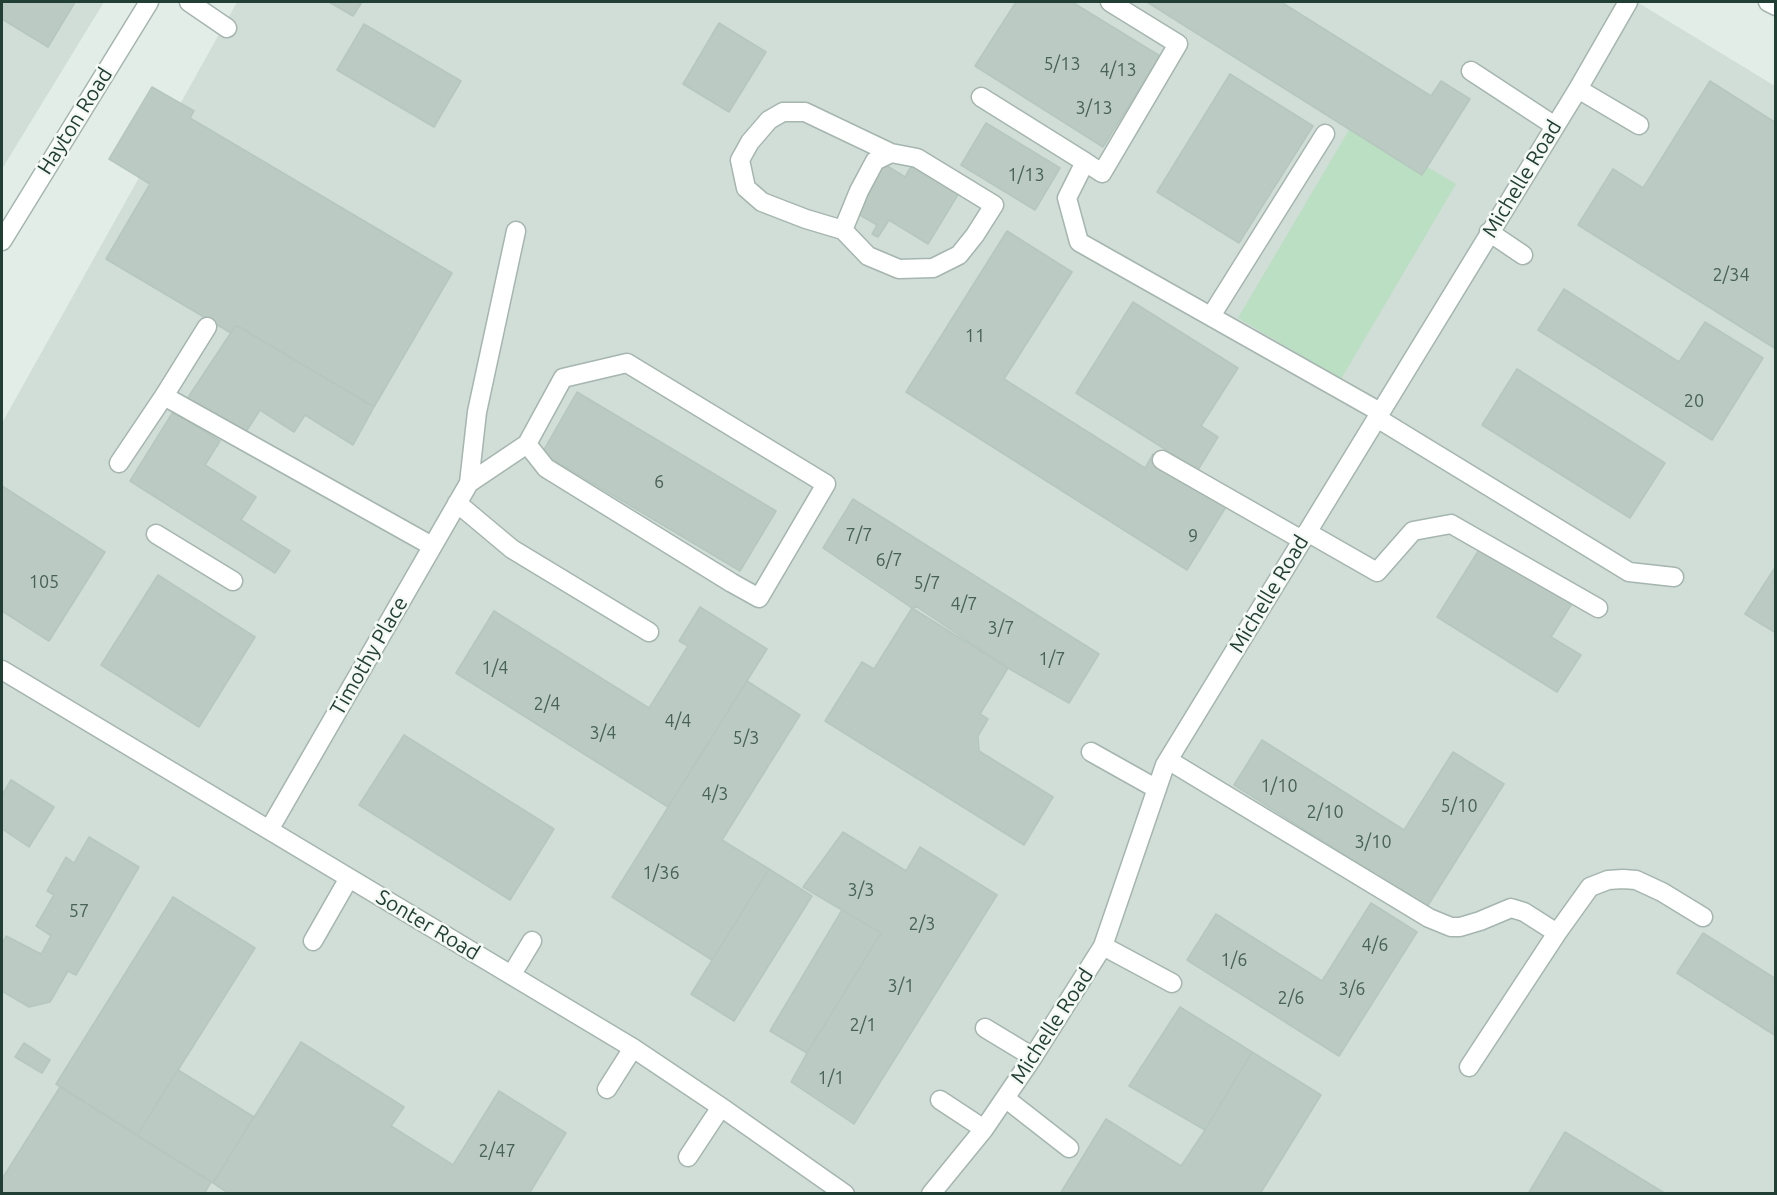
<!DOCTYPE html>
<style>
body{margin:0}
#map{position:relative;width:1777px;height:1195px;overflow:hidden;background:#e3ede8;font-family:Ubuntu,sans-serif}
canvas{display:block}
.frame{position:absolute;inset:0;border:3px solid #223f35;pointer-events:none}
</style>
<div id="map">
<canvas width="1777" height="1195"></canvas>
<div class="frame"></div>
</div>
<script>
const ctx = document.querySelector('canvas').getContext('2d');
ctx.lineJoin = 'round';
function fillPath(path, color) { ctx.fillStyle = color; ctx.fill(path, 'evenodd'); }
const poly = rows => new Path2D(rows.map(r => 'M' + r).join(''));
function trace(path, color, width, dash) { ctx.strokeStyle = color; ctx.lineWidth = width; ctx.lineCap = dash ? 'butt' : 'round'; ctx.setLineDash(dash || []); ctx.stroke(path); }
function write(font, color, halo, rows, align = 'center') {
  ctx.font = font + ' Ubuntu,sans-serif'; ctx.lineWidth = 5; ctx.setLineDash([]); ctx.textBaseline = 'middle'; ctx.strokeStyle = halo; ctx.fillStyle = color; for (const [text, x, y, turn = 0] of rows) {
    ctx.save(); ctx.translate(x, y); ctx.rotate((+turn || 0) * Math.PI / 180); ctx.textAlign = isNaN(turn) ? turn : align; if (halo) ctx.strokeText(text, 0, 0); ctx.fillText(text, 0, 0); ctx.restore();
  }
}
const built = poly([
 [2,2,104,2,2,169],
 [237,2,1637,2,1775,86,1775,1193,2,1194,2,423]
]);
const green = poly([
 [1353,123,1456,184,1341,379,1238,318]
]);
const building = poly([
 [2,2,75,2,48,47,2,19,2,2],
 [329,2,362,2,353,16,329,2],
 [1016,2,1072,2,1160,56,1103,147,975,66,1016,2],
 [1147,2,1281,2,1431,96,1441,81,1470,99,1422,175,1147,2],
 [719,23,766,52,729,112,683,84,719,23],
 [364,24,461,81,434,127,337,70,364,24],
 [1230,74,1313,126,1239,243,1157,192,1230,74],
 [1710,81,1776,123,1776,349,1578,225,1613,169,1643,188,1710,81],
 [152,87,194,111,190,118,452,273,374,407,236,325,231,333,106,259,150,184,109,159,152,87],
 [986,123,1060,168,1035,210,961,165,986,123],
 [884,164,905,177,912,165,959,193,928,244,889,220,878,237,872,234,877,225,855,212,884,164],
 [1007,231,1072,272,1004,379,1145,468,1153,454,1229,502,1187,570,906,392,1007,231],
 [1564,289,1679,362,1705,322,1763,358,1712,440,1538,330,1564,289],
 [1133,302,1238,368,1201,426,1218,437,1198,470,1076,393,1133,302],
 [236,325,374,407,353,445,305,415,294,432,260,410,244,435,187,399,236,325],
 [1517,369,1665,463,1630,518,1482,425,1517,369],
 [577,392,776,511,740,571,542,453,577,392],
 [173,412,220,441,205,465,256,497,241,520,290,551,275,573,130,481,173,412],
 [2,486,105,552,49,641,2,611,2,486],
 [853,499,1099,654,1069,703,1008,668,917,607,912,608,823,548,853,499],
 [1482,545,1573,602,1551,637,1581,655,1557,692,1437,617,1482,545],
 [1776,566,1776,633,1745,614,1776,566],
 [158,575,255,637,199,727,101,665,158,575],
 [700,607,767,649,668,807,456,673,494,611,649,708,688,646,679,641,700,607],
 [912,608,1008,668,980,714,988,719,978,736,979,751,1053,797,1024,845,825,721,862,662,874,669,912,608],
 [747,681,800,715,722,840,769,869,712,960,612,897,747,681],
 [404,735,554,829,510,900,359,805,404,735],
 [1262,740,1404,830,1453,752,1504,784,1427,907,1234,785,1262,740],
 [11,780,54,807,29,847,2,829,2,795,11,780],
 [843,832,906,871,920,847,997,895,854,1124,791,1082,807,1053,881,933,803,887,843,832],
 [89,837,139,867,76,975,68,971,50,1002,29,1007,2,991,2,944,6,936,41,954,51,936,36,926,54,895,47,891,66,857,74,863,89,837],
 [769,869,812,896,734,1021,691,994,769,869],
 [173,897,255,948,137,1135,56,1084,173,897],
 [1371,903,1417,932,1339,1056,1187,960,1216,914,1322,981,1371,903],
 [842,910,881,933,807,1053,770,1031,842,910],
 [1703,933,1776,979,1776,1036,1677,973,1703,933],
 [1180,1007,1252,1052,1205,1130,1129,1086,1180,1007],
 [301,1042,404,1107,391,1126,453,1165,499,1091,566,1133,529,1194,230,1194,213,1183,301,1042],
 [24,1043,50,1060,42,1073,15,1057,24,1043],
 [1252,1052,1321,1095,1260,1194,1060,1194,1106,1119,1181,1166,1205,1130,1252,1052],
 [178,1070,254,1117,213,1183,137,1135,178,1070],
 [60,1087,211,1182,204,1194,2,1194,2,1179,60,1087],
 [1565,1132,1666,1194,1528,1194,1565,1132]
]);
const minor = poly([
 [189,2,227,28],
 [1768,2,1776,6],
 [1471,71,1555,126],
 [1578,89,1639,125],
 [981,97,1085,162,1067,198,1079,242,1380,412],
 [891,153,917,158,994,205,975,235,959,255,933,268,899,269,868,256,843,230,859,191,875,161,891,153],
 [1085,162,1102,173,1178,44,1110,2],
 [843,230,806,219,762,202,746,188,740,160,750,142,769,120,783,112,805,112,891,153],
 [1489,232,1523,255],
 [2,241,149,2],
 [1211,316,1325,134],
 [164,396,432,546],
 [1377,418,1629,572,1674,577],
 [1162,460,1302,540],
 [119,463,164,396,207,327],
 [469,483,527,444,563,378,627,363,826,484,759,598,732,583,546,468,527,444],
 [457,503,512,549,649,632],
 [1307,532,1377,572,1413,531,1451,524,1598,608],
 [156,534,233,581],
 [2,670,633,1048,721,1107,845,1194],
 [1091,752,1157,789],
 [1168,760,1429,918,1451,927,1460,927,1480,921,1511,908,1524,912,1557,933],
 [269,830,469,483,477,412,516,231],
 [313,941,349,878],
 [1103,946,1172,983],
 [512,974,532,941],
 [985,1028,1033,1057],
 [1469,1067,1557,933,1590,887,1608,880,1623,879,1636,880,1662,892,1703,917],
 [607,1089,633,1048],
 [1005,1098,1069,1148],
 [940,1100,984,1129],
 [688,1157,721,1107],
 [931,1194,984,1129,1033,1057,1103,946,1165,765,1578,89,1628,2]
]);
const numberNames = [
 ["5/13",1062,64],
 ["4/13",1118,70],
 ["3/13",1094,108],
 ["1/13",1026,175],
 ["2/34",1731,275],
 ["11",975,336],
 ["20",1694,401],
 ["6",659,482],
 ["7/7",859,535],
 ["9",1193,536],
 ["6/7",889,560],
 ["105",44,582],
 ["5/7",927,583],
 ["4/7",964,604],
 ["3/7",1001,628],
 ["1/7",1052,659],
 ["1/4",495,668],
 ["2/4",547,704],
 ["4/4",678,721],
 ["3/4",603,733],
 ["5/3",746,738],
 ["1/10",1279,786],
 ["4/3",715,794],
 ["5/10",1459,806],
 ["2/10",1325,812],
 ["3/10",1373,842],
 ["1/36",661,873],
 ["3/3",861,890],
 ["57",79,911],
 ["2/3",922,924],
 ["4/6",1375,945],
 ["1/6",1234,960],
 ["3/1",901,986],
 ["3/6",1352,989],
 ["2/6",1291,998],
 ["2/1",863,1025],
 ["1/1",831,1078],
 ["2/47",497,1151]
];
const streetNames = [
 ["Hayton Road",75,121,-58],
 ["Michelle Road",1522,179,-59],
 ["Michelle Road",1269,594,-59],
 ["Timothy Place",369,656,-60],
 ["Sonter Road",428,925,31],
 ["Michelle Road",1052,1026,-57]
];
fillPath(built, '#d1ddd7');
fillPath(green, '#bbdfc2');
fillPath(building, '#bbcbc3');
trace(building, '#b5c7be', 1.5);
trace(minor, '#a5b5af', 21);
trace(minor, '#fff', 18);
write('18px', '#486258', null, numberNames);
write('21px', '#223f35', '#f4f9f6', streetNames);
</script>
